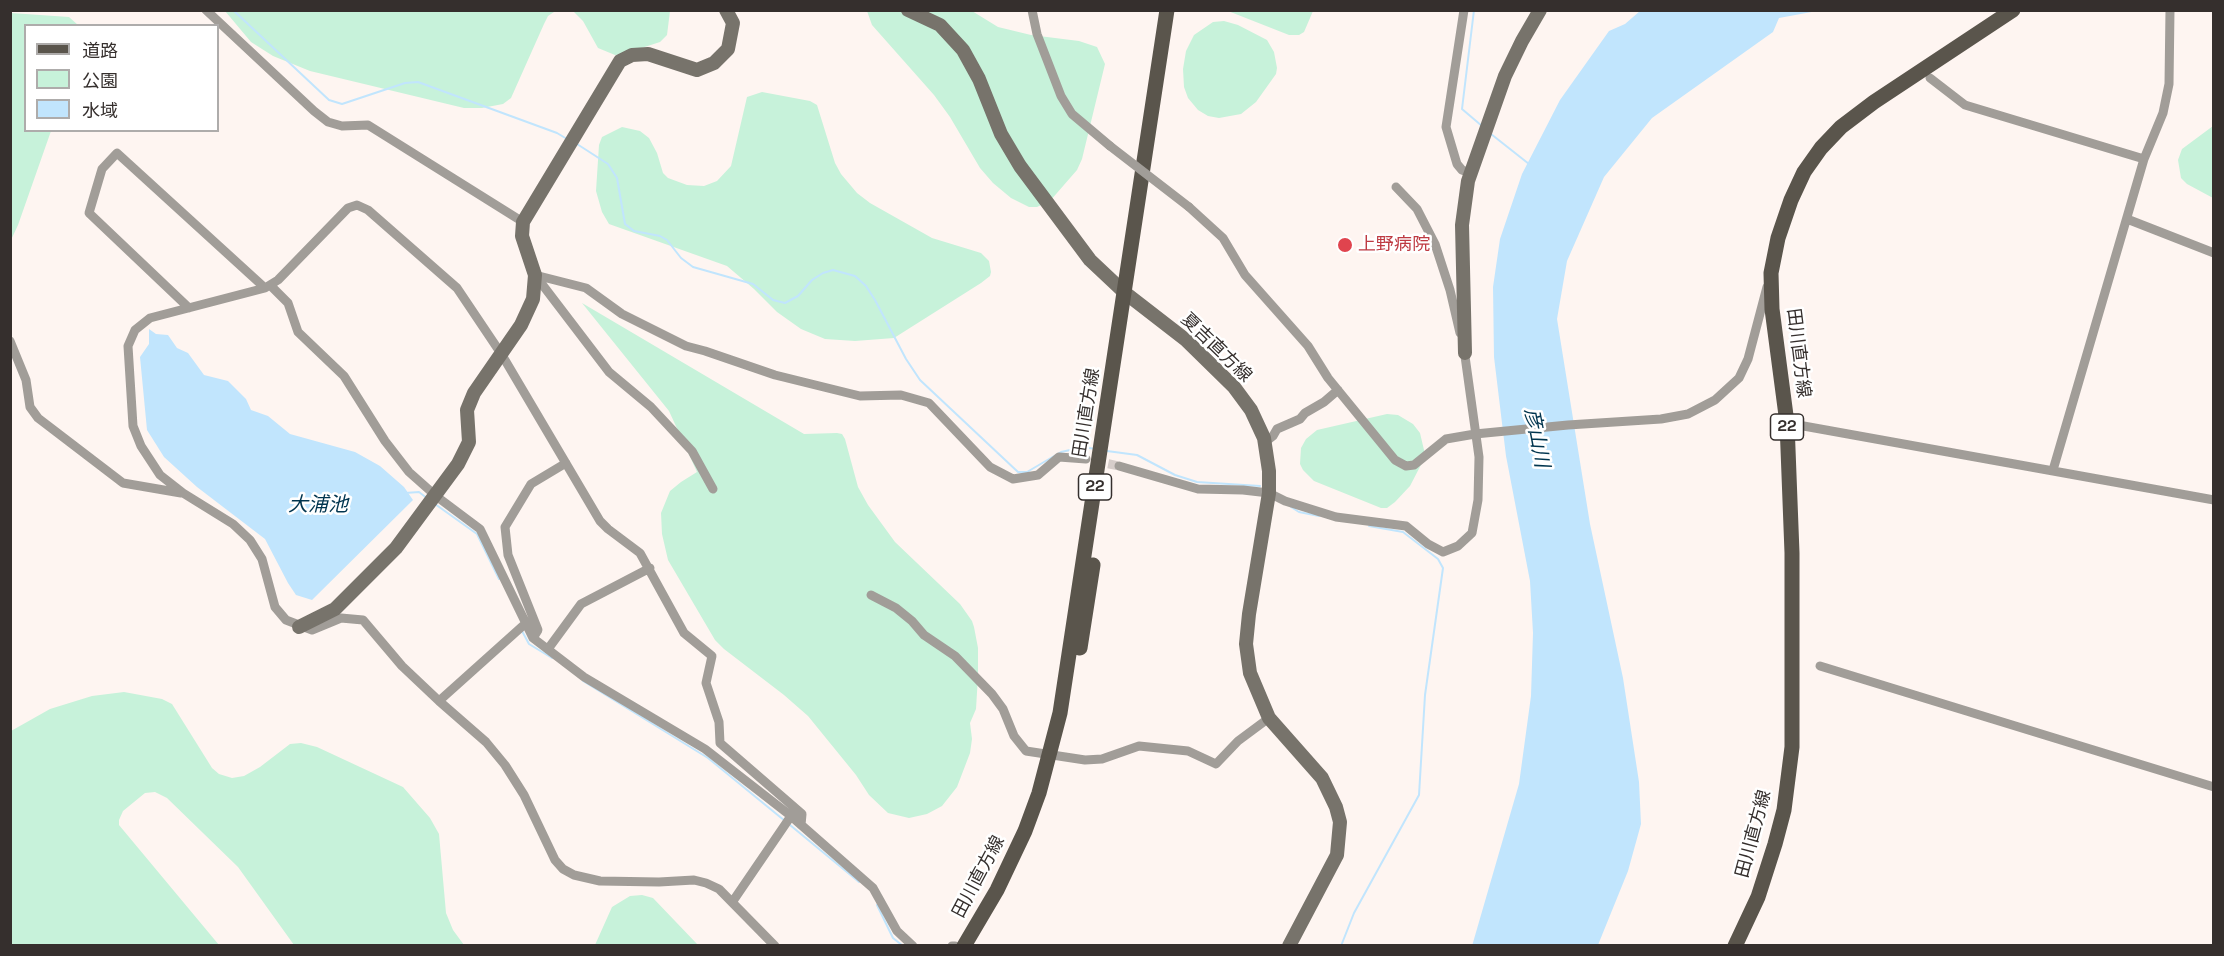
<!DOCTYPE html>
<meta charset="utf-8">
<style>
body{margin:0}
#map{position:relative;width:2224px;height:956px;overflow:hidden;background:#fef5f1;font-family:"Space Grotesk","Noto Sans JP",sans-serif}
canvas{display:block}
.frame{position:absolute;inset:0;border:12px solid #352f2d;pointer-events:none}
.legend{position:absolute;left:24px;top:24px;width:195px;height:108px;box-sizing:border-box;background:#fff;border:2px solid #aeacab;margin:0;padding:8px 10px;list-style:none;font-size:18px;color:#352f2d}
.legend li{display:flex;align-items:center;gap:12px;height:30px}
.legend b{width:30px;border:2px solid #aeacab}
</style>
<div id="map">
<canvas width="2224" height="956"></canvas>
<div class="frame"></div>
<ul class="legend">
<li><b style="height:8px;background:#5a554c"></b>道路</li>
<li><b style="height:16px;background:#c7f2da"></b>公園</li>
<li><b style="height:16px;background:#c1e5fd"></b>水域</li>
</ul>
</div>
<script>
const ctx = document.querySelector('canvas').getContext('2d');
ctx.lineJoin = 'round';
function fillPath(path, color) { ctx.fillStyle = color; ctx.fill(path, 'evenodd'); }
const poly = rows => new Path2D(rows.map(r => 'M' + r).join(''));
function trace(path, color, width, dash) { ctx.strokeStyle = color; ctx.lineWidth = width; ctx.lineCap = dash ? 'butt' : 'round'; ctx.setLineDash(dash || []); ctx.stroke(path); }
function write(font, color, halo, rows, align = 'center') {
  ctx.font = font + ' "Space Grotesk","Noto Sans JP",sans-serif'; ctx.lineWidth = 5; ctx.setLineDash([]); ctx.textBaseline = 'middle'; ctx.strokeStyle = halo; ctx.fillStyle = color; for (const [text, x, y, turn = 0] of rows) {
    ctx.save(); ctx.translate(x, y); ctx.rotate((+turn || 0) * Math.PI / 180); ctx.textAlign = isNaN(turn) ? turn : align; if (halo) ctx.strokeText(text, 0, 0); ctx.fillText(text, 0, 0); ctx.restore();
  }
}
const green = poly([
 [225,11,670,11,667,35,660,42,623,54,615,55,598,48,583,21,574,12,554,12,548,16,544,24,511,98,503,104,482,108,464,108,310,71,273,56,251,42],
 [867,11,972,11,998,27,1031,35,1079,41,1097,47,1105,64,1082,159,1077,170,1050,201,1037,207,1029,207,1011,198,993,183,980,168,950,117,934,95,872,25],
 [1228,11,1313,11,1304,32,1299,35,1289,35],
 [11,13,69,17,78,25,26,26,26,130,51,131,18,225,11,240],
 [1224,21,1238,25,1267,40,1274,52,1277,68,1276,74,1256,102,1241,114,1219,118,1208,116,1198,110,1188,98,1184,87,1183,69,1186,51,1194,35,1213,22],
 [762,92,810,101,817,105,835,163,841,174,857,193,870,203,932,238,981,253,989,261,991,272,990,276,981,283,894,338,855,341,825,339,801,329,777,312,754,289,727,266,609,224,602,212,596,191,599,145,602,137,622,127,640,131,649,138,657,153,663,173,668,178,687,185,704,186,717,181,731,166,747,97],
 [2213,126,2213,198,2187,184,2181,178,2178,160,2182,149],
 [582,303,804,434,837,433,842,434,845,439,858,487,868,505,895,542,960,604,972,621,974,627,978,648,978,676,976,709,970,723,972,739,970,753,957,787,942,806,927,814,909,818,888,813,869,795,856,775,808,716,784,695,724,649,715,640,668,560,662,534,661,513,670,491,681,482,697,472,669,411],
 [1387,414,1398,415,1413,424,1420,433,1424,450,1424,459,1410,486,1395,502,1387,508,1381,508,1314,481,1303,470,1300,464,1301,448,1306,439,1317,430],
 [124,692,162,699,172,704,212,768,219,774,232,778,244,776,260,767,290,744,301,743,317,747,403,787,430,818,439,834,446,913,453,930,464,945,294,945,238,867,167,798,155,792,145,793,123,811,119,820,119,825,219,945,11,945,11,731,50,709,92,696],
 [642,895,653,898,698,945,595,945,612,907,630,896]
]);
const water = poly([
 [1640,11,1817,11,1779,18,1773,32,1652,118,1604,177,1567,261,1557,319,1590,524,1623,678,1639,782,1641,824,1628,871,1598,945,1472,946,1519,784,1531,696,1533,633,1530,581,1506,456,1494,357,1493,287,1500,239,1522,174,1560,100,1609,31,1625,24],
 [149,329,156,334,168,335,177,348,188,353,204,375,228,381,246,399,251,410,268,416,290,434,355,452,380,466,404,487,413,500,312,600,296,595,288,583,265,539,197,487,164,457,147,430,140,357,149,344]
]);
const stream = poly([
 [233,10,329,100,342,104,405,83,418,82,557,133,567,139],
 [1474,10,1462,109,1482,126],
 [1491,134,1529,164],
 [577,144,608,164,617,178,625,224,634,231,660,236,667,240,681,258,693,267,753,284,773,300,785,303,798,296,812,280,823,273,833,270,855,276,866,286,875,300,906,359,920,380,1018,472,1027,472,1061,452,1084,447,1095,449],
 [1107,451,1137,455,1175,475,1197,482,1260,486],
 [405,493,419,492,428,499],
 [435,504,477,534,499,579],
 [1291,507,1299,512,1319,516],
 [522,631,529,644,552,658],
 [583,681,708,758,785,821],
 [790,825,859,882],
 [877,905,893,938,903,946],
 [1341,946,1354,913,1419,795,1425,695,1443,568,1438,559,1403,532,1369,526]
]);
const streetTunnel = poly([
 [1095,461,1119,466]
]);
const street = poly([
 [206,10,314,111,328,122,342,126,368,125,523,222],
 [1032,10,1037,34,1061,96,1072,114,1110,146],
 [1464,10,1446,127,1457,164,1462,170,1470,173],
 [1930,78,1965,105,2144,159],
 [1396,187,1417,209,1435,244,1450,290,1460,333],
 [1189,207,1223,238,1245,275,1308,346,1328,378,1395,460,1406,466,1414,465,1446,439,1475,434,1568,425,1661,419,1688,414,1715,400,1739,378,1748,359,1767,287],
 [2127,219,2214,253],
 [535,275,586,288,622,314,686,346,705,351,775,375,860,396,901,395,929,403,990,467,1013,479,1038,475,1059,457,1086,459],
 [535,275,609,372,651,407,692,451,713,489],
 [270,285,288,303,298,332,344,376,385,441,409,472,436,496,480,529,533,638,584,677,705,749,791,816,873,888,897,931,913,946],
 [189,308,89,213,102,169,117,153,265,288],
 [10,341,26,380,30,407,38,418,123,483,181,493],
 [1787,423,2214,500],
 [1264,443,1273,436,1277,429,1300,419,1305,413,1324,402,1338,390],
 [1119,466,1198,489,1243,490,1269,493,1285,501,1336,517,1406,526,1428,544,1443,552,1458,546,1472,533,1478,500,1479,457,1464,349],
 [2053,470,2144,159,2163,113,2169,84,2170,10],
 [871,595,896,608,912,621,924,635,955,656,992,694,1003,709,1014,736,1026,751,1085,760,1102,759,1139,746,1188,751,1216,764,1238,741,1269,718],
 [533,638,538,630,508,555,505,527,531,484,566,463],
 [548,649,581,604,650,568],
 [1820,666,2214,787],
 [439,701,526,623],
 [733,901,791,816],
 [775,946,719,889,706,883,694,880,659,882,600,881,574,875,563,869,555,860,524,795,505,765,486,742,439,701,402,666,363,620,341,618,312,630,286,620,275,607,262,559,250,540,233,524,183,493,160,475,141,446,133,426,128,346,135,330,150,318,265,288,278,280,348,208,357,205,368,210,457,288,502,355,600,521,608,529,640,553,684,633,712,656,706,683,719,722,720,743,802,814,801,825],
 [952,946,955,946]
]);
const secondary = poly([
 [908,10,940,25,963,50,979,79,1001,134,1020,166,1090,260,1124,292,1186,340,1234,387,1251,410,1264,438,1269,471,1269,493,1249,614,1246,644,1250,673,1269,718,1322,778,1336,807,1340,822,1337,855,1289,946],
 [1465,353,1462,225,1468,181,1505,76,1522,41,1540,10],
 [299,627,335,609,396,548,458,464,469,442,467,410,474,393,521,325,533,299,535,275,522,236,523,222,620,61,632,55,648,54,697,70,714,63,728,49,733,23,726,10]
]);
const primary = poly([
 [1080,648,1093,565],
 [964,946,997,890,1025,831,1039,793,1060,713,1167,10],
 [1735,946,1758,897,1775,844,1784,810,1792,747,1792,553,1787,423,1772,309,1771,273,1778,238,1791,200,1804,172,1821,148,1841,127,1874,102,2013,10]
]);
const streetBridge = poly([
 [1110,146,1189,207]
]);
const markers = [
 [1345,245,8,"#e0444e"]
];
const shields = [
 [1787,427,33],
 [1095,487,33]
];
const shieldNames = [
 ["22",1787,427],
 ["22",1095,487]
];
const healthNames = [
 ["上野病院",1358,245]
];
const streetNames = [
 ["夏吉直方線",1216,348,44],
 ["田川直方線",1798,353,83],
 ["田川直方線",1087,413,-81],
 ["田川直方線",1754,834,-75],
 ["田川直方線",979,877,-62]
];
const waterNames = [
 ["彦山川",1536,438,79],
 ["大浦池",318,506]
];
fillPath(green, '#c7f2da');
fillPath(water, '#c1e5fd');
trace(stream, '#c1e5fd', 2);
trace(streetTunnel, '#d6cdca', 9, [9, 4.5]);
trace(street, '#a19d98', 9);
trace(secondary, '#77736b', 14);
trace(primary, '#5a554c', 15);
trace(streetBridge, '#a19d98', 9);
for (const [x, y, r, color] of markers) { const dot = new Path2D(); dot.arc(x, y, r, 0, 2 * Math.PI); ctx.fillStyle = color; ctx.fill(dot); trace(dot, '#fff', 2); }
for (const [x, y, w] of shields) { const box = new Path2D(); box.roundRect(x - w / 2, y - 13, w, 26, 4.5); ctx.fillStyle = '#fff'; ctx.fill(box); trace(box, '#352f2d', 1.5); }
write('bold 16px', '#352f2d', null, shieldNames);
write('18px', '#be3a42', '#fff', healthNames, 'left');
write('18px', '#352f2d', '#fff', streetNames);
write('italic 20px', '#00354f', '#fff', waterNames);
</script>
